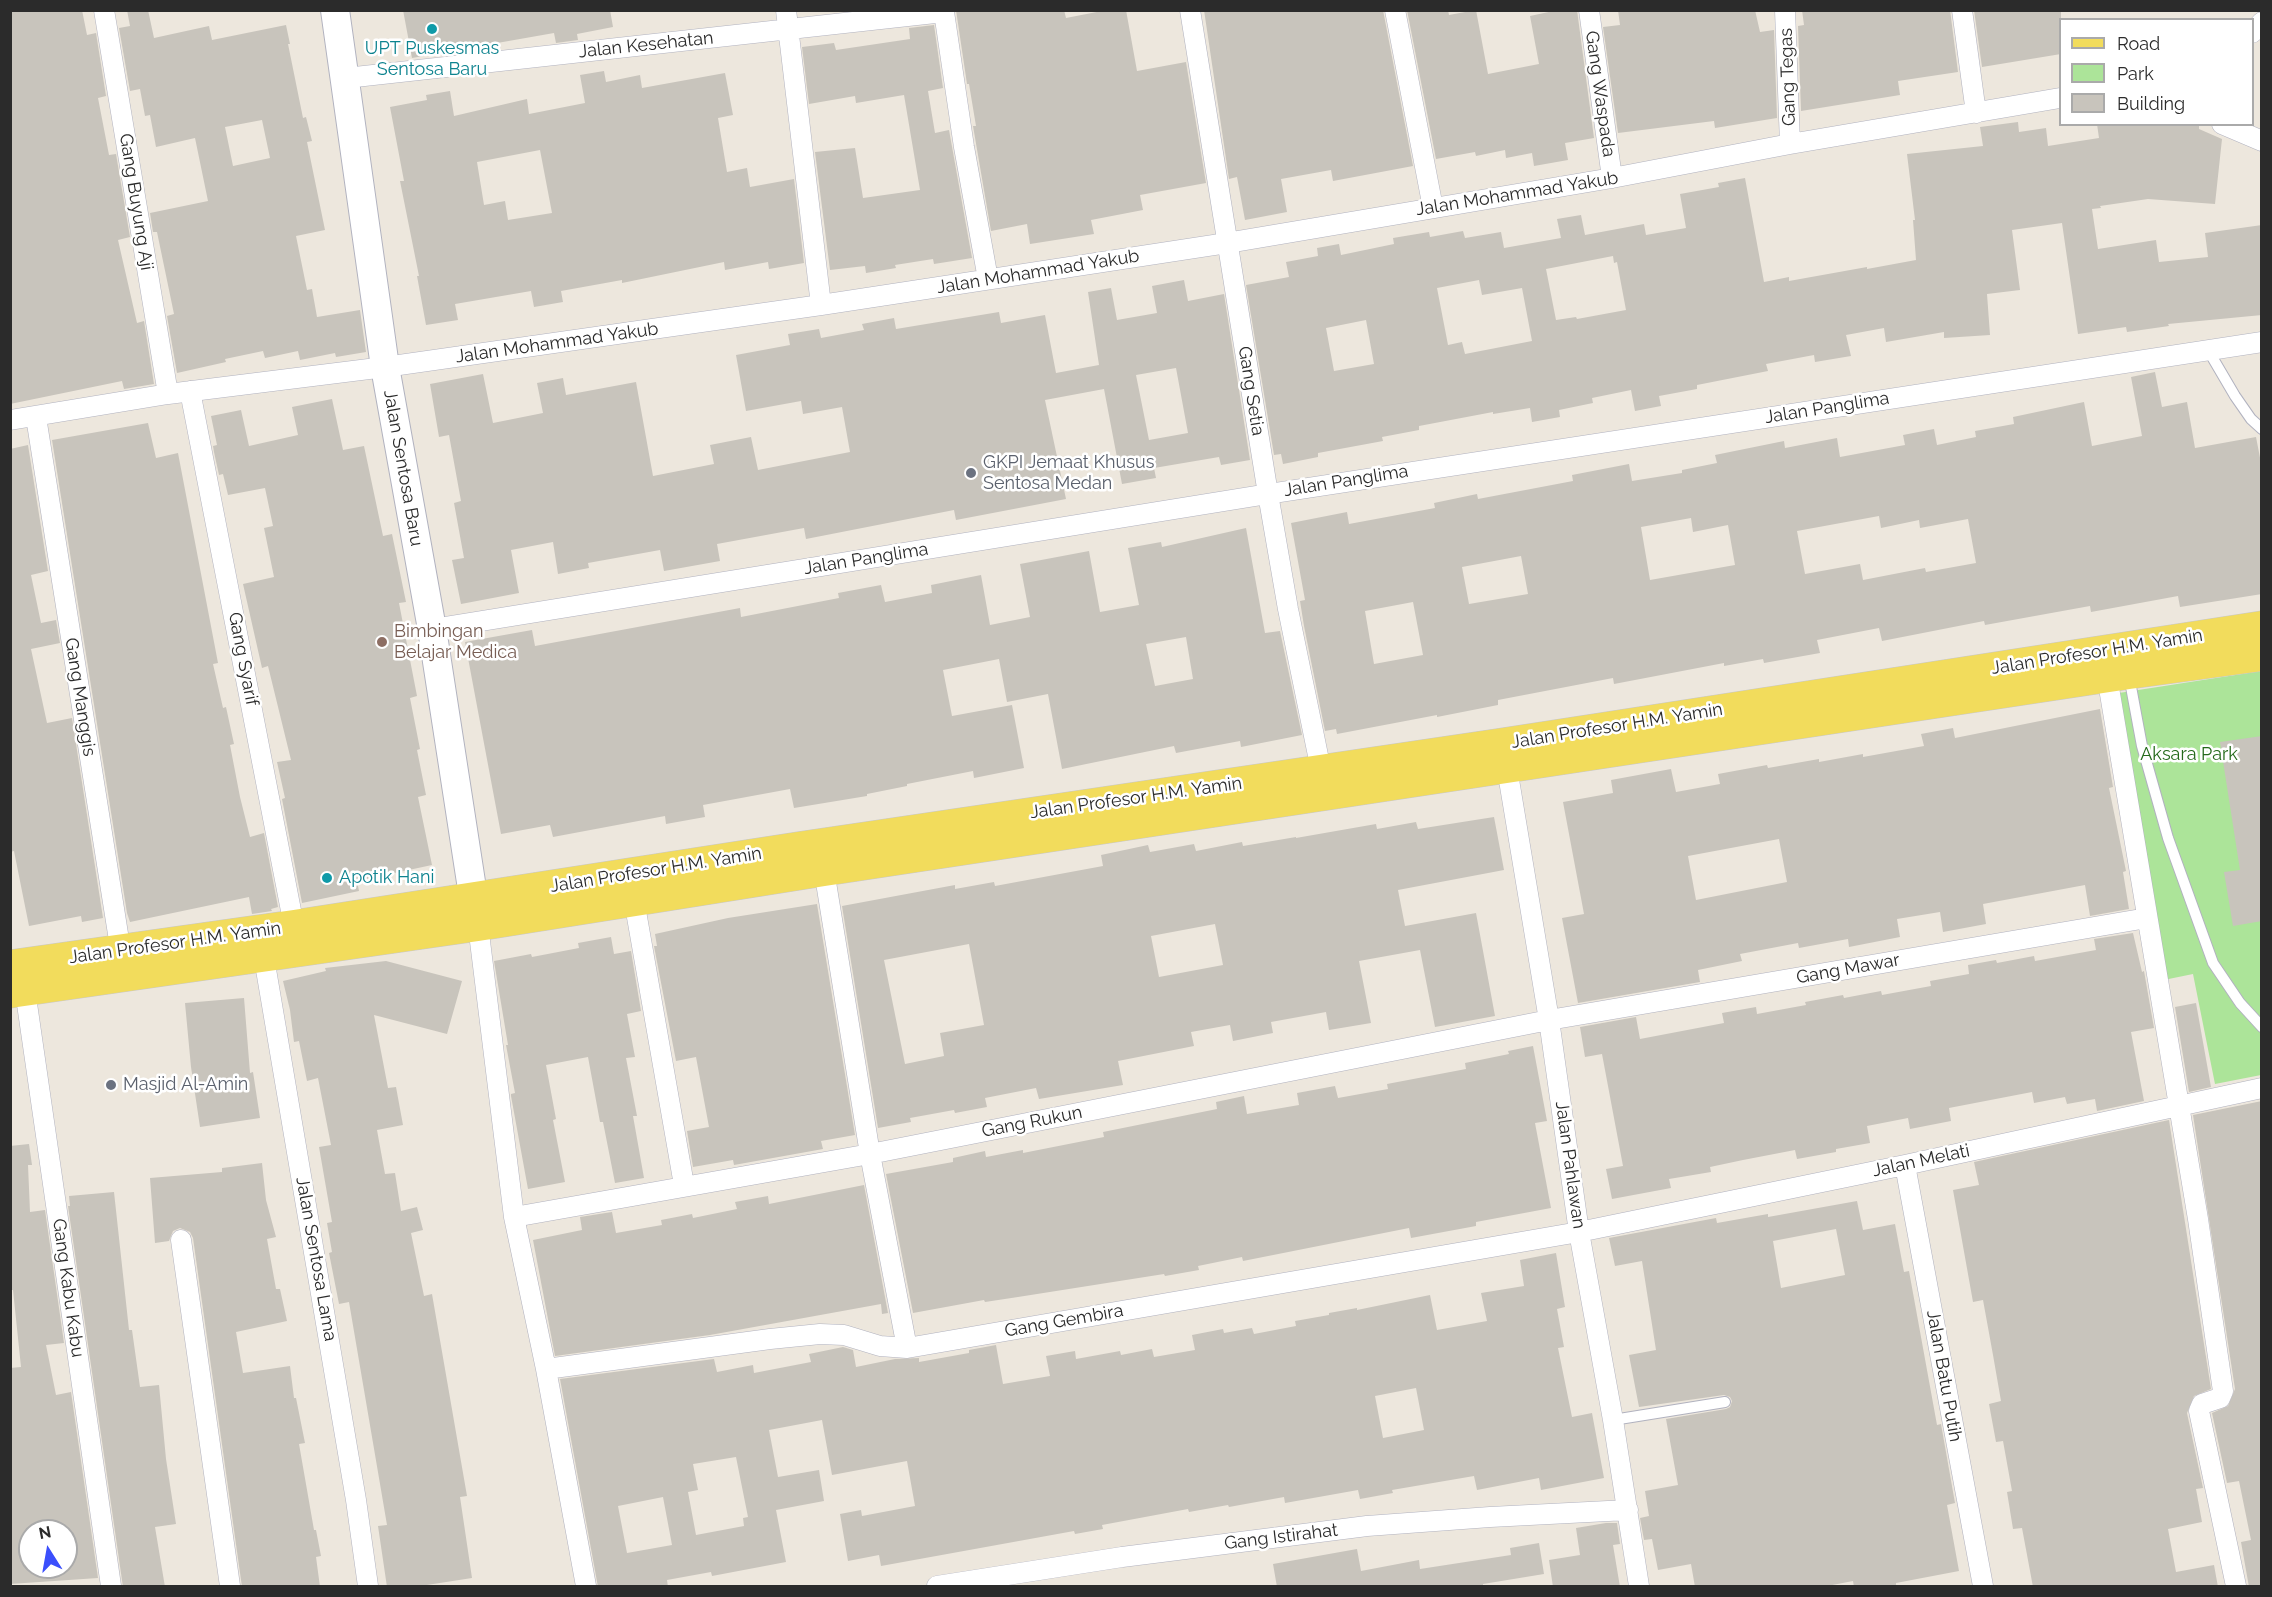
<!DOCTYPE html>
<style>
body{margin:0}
#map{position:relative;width:2272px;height:1597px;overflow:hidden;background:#ede7dd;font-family:Raleway,sans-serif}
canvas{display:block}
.frame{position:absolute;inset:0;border:12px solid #2b2b2b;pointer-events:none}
.legend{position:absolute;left:2059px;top:18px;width:195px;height:108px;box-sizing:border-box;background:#fff;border:2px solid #aaa;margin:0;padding:8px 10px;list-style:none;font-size:18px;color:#2b2b2b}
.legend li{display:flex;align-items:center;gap:12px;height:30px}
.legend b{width:30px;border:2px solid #aaa}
.north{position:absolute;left:18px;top:1519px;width:60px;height:60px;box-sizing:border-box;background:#fff;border:2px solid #aaa;border-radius:50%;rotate:349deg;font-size:16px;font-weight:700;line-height:24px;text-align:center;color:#2b2b2b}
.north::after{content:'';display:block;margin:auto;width:21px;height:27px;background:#3b4ffc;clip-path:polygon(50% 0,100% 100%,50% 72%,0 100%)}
</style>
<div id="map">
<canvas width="2272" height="1597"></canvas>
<div class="frame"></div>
<ul class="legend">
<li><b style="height:8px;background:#f2dc5c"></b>Road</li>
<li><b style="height:16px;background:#ace499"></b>Park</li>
<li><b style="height:16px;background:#c8c4bc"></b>Building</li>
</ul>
<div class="north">N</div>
</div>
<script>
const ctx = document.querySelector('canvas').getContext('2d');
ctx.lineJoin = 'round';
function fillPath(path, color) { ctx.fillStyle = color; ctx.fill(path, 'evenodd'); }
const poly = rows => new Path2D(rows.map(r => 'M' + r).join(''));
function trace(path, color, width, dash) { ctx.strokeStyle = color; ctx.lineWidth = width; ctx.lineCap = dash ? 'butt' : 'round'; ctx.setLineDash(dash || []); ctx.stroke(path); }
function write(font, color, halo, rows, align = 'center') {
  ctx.font = font + ' Raleway,sans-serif'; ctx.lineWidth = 5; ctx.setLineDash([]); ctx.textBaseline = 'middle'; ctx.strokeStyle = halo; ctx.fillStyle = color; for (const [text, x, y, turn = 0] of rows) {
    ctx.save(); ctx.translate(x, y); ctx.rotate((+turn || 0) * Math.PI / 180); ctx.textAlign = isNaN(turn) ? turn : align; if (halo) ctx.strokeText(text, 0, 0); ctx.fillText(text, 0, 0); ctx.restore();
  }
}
const green = poly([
 [2261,671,2261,1075,2215,1084,2193,974,2154,982,2106,695]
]);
const building = poly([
 [10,10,82,10,87,35,96,33,106,96,98,98,109,155,116,154,130,237,118,240,137,323,144,321,154,384,124,389,122,381,10,404],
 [127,10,148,10,154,38,209,26,212,40,286,25,290,44,288,44,303,118,306,117,312,141,307,142,325,230,296,236,307,290,312,289,317,317,360,310,366,352,336,357,335,353,300,360,298,351,265,358,263,351,225,359,226,362,177,373,167,316,174,314,157,232,153,232,150,213,208,201,195,138,156,147,150,115,145,116,140,89,130,91,119,28,130,26],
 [262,120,270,158,233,166,225,127],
 [403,10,610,10,613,27,577,34,578,40,556,43,554,33,412,58],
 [956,10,1064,10,1066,18,1107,10,1126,10,1137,71,1186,62,1206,183,1140,195,1143,210,1091,220,1094,234,1030,244,1027,224,991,231,973,126,976,126,969,84,967,84],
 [1204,10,1383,10,1413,166,1333,181,1331,170,1281,179,1287,212,1245,220,1237,177,1229,179],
 [1407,10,1448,10,1449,15,1476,10,1488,74,1539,64,1530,16,1558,10,1577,10,1594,138,1565,143,1568,160,1534,166,1532,153,1506,158,1505,150,1476,156,1475,152,1436,159],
 [1618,10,1755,10,1760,32,1774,30,1777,118,1715,128,1714,121,1618,133,1603,27,1620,25],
 [1802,10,1950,10,1958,72,1898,81,1900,95,1801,111,1798,26,1804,25],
 [1974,10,2061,10,2061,54,1982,67],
 [934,25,943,88,928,91,935,133,949,130,972,258,934,264,933,259,895,265,896,268,866,273,865,266,830,270,815,152,855,148,863,198,920,190,904,95,856,103,855,96,809,104,802,47,834,43,836,50,910,39,909,28],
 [604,71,606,82,640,75,642,88,725,73,733,115,718,118,727,172,747,168,750,187,794,179,804,263,769,269,768,262,725,270,724,262,622,283,622,280,561,291,563,302,534,307,531,291,455,304,458,320,426,325,417,276,419,276,400,181,404,181,390,107,427,100,426,95,450,91,454,116,527,99,529,114,585,103,580,75],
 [540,150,552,213,508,220,505,201,484,205,477,162],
 [2018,122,2019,132,2046,128,2048,146,2099,138,2097,124,2199,124,2199,129,2222,139,2215,204,2148,199,2100,206,2101,208,2092,209,2098,249,2156,240,2159,262,2208,257,2205,233,2262,225,2262,315,2168,324,2169,326,2127,332,2126,327,2078,334,2062,223,2012,230,2020,290,1987,294,1990,335,1944,338,1944,332,1886,342,1884,328,1846,335,1851,356,1815,362,1814,355,1766,364,1768,371,1697,385,1697,389,1659,396,1661,406,1635,411,1631,390,1592,398,1593,403,1559,410,1560,417,1532,422,1530,408,1493,414,1493,412,1419,426,1419,430,1382,437,1383,441,1318,453,1318,457,1283,464,1281,454,1274,455,1246,285,1289,277,1286,262,1318,256,1317,248,1339,244,1341,255,1394,244,1393,238,1429,232,1430,237,1463,231,1465,238,1501,232,1504,248,1561,238,1557,219,1581,215,1585,235,1644,224,1646,235,1686,228,1680,194,1719,187,1718,183,1745,178,1764,282,1789,277,1789,281,1867,267,1867,269,1916,260,1913,220,1915,220,1907,154,1983,146,1980,127],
 [1613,256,1614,263,1617,262,1626,310,1577,319,1576,317,1556,320,1546,269],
 [1479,280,1482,295,1522,288,1532,341,1465,354,1462,342,1448,345,1437,288],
 [1366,320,1374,364,1334,371,1326,328],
 [1184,280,1188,301,1224,294,1250,460,1221,465,1219,457,1154,468,1156,478,1122,484,1104,389,1045,400,1066,499,956,520,954,510,806,539,804,528,717,544,720,561,664,571,660,550,588,563,589,568,558,574,553,542,511,550,519,593,461,604,452,560,464,558,454,503,461,501,449,435,439,437,430,384,483,374,493,423,543,413,537,383,563,378,566,395,636,382,653,476,714,464,710,445,751,437,758,470,850,452,842,407,803,414,801,401,746,411,736,355,790,345,788,334,819,329,821,338,864,330,862,324,894,318,896,329,999,312,1001,323,1045,315,1056,373,1099,365,1088,292,1111,288,1117,320,1157,313,1152,286],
 [1176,368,1188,433,1149,440,1136,375],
 [2155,372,2162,407,2187,402,2195,448,2256,437,2262,468,2262,594,2180,607,2178,596,2091,612,2090,606,1985,625,1984,621,1882,641,1879,628,1817,640,1820,653,1764,663,1763,659,1724,666,1724,663,1614,684,1613,678,1498,700,1498,705,1437,717,1437,715,1337,734,1336,729,1325,731,1304,626,1300,601,1305,600,1291,523,1347,512,1349,524,1435,508,1434,503,1477,494,1478,499,1573,481,1572,475,1629,464,1632,481,1682,473,1682,470,1717,463,1715,455,1784,441,1785,448,1837,438,1840,457,1905,445,1903,435,1934,429,1937,445,1976,437,1975,431,2014,424,2013,417,2084,402,2092,446,2142,436,2131,377],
 [1879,516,1881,528,1919,520,1920,528,1968,519,1976,563,1926,572,1925,568,1863,580,1860,564,1805,574,1797,531],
 [1691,518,1693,532,1728,525,1735,565,1650,580,1641,527],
 [1521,556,1528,594,1469,604,1462,567],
 [1413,602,1423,655,1374,664,1365,611],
 [332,399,343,450,364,446,383,536,392,534,406,602,399,603,417,696,410,698,420,749,417,750,426,795,418,797,432,865,357,881,359,891,302,903,282,799,285,798,277,762,291,760,268,666,262,668,243,584,274,577,264,528,273,526,265,488,228,495,223,474,219,475,214,452,213,446,217,445,211,416,241,410,249,446,298,435,292,407],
 [148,423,156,458,178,453,218,663,213,664,223,708,226,707,234,744,230,745,240,797,250,837,264,833,278,907,271,909,272,911,252,914,249,897,130,922,127,913,52,440],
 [28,445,48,571,31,575,41,623,56,620,60,643,31,649,47,723,72,718,103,918,82,922,81,916,29,926,14,851,10,852,10,449],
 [1246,528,1265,633,1280,631,1302,735,1241,747,1240,741,1176,753,1174,746,1062,769,1048,694,1007,702,999,659,943,670,952,716,1012,705,1024,768,974,778,973,771,907,784,907,786,867,794,867,796,794,808,790,789,703,805,705,817,666,824,665,816,553,837,550,825,501,834,465,642,532,630,535,646,740,608,741,617,839,598,838,593,881,585,885,602,932,593,931,585,981,575,990,625,1030,617,1020,564,1089,551,1100,612,1139,605,1128,548,1161,542,1162,547],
 [1186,637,1193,679,1155,686,1146,644],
 [2100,709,2113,787,2109,788,2126,871,2123,872,2129,909,2090,916,2085,885,1983,904,1986,924,1943,932,1940,912,1897,919,1900,937,1849,947,1848,939,1799,948,1798,943,1740,954,1742,961,1698,970,1700,982,1578,1003,1562,918,1584,914,1563,802,1613,793,1611,780,1671,769,1676,792,1720,784,1718,774,1767,765,1768,768,1819,759,1819,762,1863,754,1863,757,1924,746,1921,734,1953,728,1955,738],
 [1779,839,1787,882,1696,900,1688,856],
 [2262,736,2262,921,2233,926,2224,872,2240,870,2220,742],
 [1494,817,1504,870,1398,890,1405,926,1476,913,1495,1016,1435,1027,1420,950,1359,961,1371,1023,1329,1030,1326,1012,1271,1022,1273,1033,1233,1041,1230,1025,1191,1032,1194,1046,1118,1061,1123,1085,1039,1099,1036,1088,985,1098,987,1107,955,1113,954,1110,910,1118,911,1122,878,1128,842,906,955,885,955,889,994,882,995,886,1103,866,1101,855,1148,845,1150,852,1194,844,1196,851,1242,842,1243,846,1296,837,1296,838,1376,824,1377,829,1416,822,1418,829],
 [1215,924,1223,965,1159,977,1151,936],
 [969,944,984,1025,940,1033,944,1056,905,1064,884,960],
 [817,904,855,1135,821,1141,823,1149,734,1165,733,1160,693,1167,687,1131,709,1127,696,1057,676,1061,654,946,657,946,655,934,728,918],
 [2133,933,2142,972,2144,971,2154,1028,2131,1032,2144,1101,2097,1111,2095,1099,2067,1104,2065,1097,2034,1103,2032,1092,1949,1108,1951,1121,1910,1129,1908,1118,1867,1126,1870,1143,1836,1149,1836,1152,1797,1159,1795,1150,1743,1160,1710,1167,1711,1172,1669,1179,1671,1188,1612,1199,1606,1169,1623,1166,1602,1054,1585,1057,1580,1027,1636,1017,1640,1039,1724,1023,1722,1013,1756,1007,1757,1014,1806,1005,1805,1002,1843,995,1844,998,1881,991,1882,995,1931,986,1930,981,1969,974,1968,965,1996,960,1997,963,2034,956,2035,961,2096,950,2094,939],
 [611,937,614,954,631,951,641,1011,627,1014,635,1057,626,1058,637,1116,633,1116,644,1178,615,1183,603,1122,600,1122,588,1057,546,1065,556,1119,553,1120,565,1182,528,1189,511,1096,511,1094,515,1093,506,1045,508,1045,494,961,531,954,532,957,579,948,578,943],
 [386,961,462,981,447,1034,374,1015,388,1088,396,1087,403,1125,377,1130,385,1174,395,1173,401,1211,417,1207,423,1230,411,1233,424,1296,432,1294,467,1496,460,1497,472,1578,414,1587,387,1587,378,1526,387,1525,349,1302,339,1304,329,1253,332,1252,327,1223,332,1222,319,1147,331,1145,318,1078,307,1081,299,1041,294,1042,290,1010,283,981,326,971,325,968],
 [244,998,250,1073,253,1072,260,1118,200,1127,191,1067,185,1003],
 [2196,1003,2211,1087,2189,1092,2175,1007],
 [1533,1046,1547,1121,1535,1123,1551,1208,1476,1222,1476,1226,1411,1238,1409,1228,1243,1261,1242,1257,1198,1266,1199,1270,1165,1276,1164,1274,1018,1297,985,1302,984,1300,913,1313,886,1174,953,1162,953,1158,985,1151,986,1157,1023,1150,1023,1153,1104,1137,1103,1132,1217,1109,1216,1102,1244,1096,1247,1114,1299,1105,1297,1093,1335,1086,1338,1098,1388,1089,1387,1084,1466,1069,1465,1063,1509,1054,1508,1051],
 [2262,1101,2262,1587,2249,1587,2241,1542,2251,1540,2239,1481,2227,1483,2212,1413,2228,1406,2235,1389,2193,1115],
 [2169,1120,2211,1389,2194,1396,2187,1413,2203,1488,2196,1489,2202,1522,2168,1529,2176,1572,2214,1565,2218,1587,2033,1587,2022,1528,2013,1529,2007,1492,2012,1491,2003,1441,1996,1442,1989,1404,2001,1401,1993,1355,1983,1300,1973,1302,1953,1190,1979,1185,1974,1162],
 [29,1144,32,1165,28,1165,30,1212,45,1210,64,1343,46,1345,56,1395,71,1392,98,1578,10,1584,10,1368,21,1367,13,1290,10,1290,10,1146],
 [30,1531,66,1531,66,1567,30,1567],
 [262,1163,266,1200,276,1237,267,1239,276,1289,280,1289,287,1321,236,1332,243,1373,290,1366,294,1398,296,1398,305,1443,299,1444,314,1530,316,1530,321,1556,316,1557,320,1587,242,1587,193,1238,190,1232,180,1228,173,1231,169,1241,155,1243,150,1178,222,1172,222,1168],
 [864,1185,888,1313,882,1314,881,1304,710,1335,555,1356,533,1240,582,1230,580,1217,612,1212,616,1233,662,1225,661,1220,692,1214,693,1218,737,1209,735,1202,768,1196,769,1204],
 [114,1192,129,1330,132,1330,140,1387,159,1385,166,1459,176,1524,155,1527,165,1587,123,1587,68,1206,70,1206,69,1196],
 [1857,1201,1863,1230,1895,1224,1904,1272,1909,1271,1937,1425,1941,1424,1955,1503,1947,1505,1959,1571,1896,1583,1896,1587,1854,1587,1853,1581,1822,1587,1695,1587,1691,1564,1658,1570,1652,1539,1644,1540,1640,1518,1649,1516,1645,1491,1678,1485,1666,1419,1726,1409,1730,1407,1732,1401,1730,1397,1724,1395,1639,1407,1629,1355,1656,1350,1642,1261,1615,1266,1609,1238,1716,1218,1717,1223,1768,1214,1768,1217],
 [1836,1229,1845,1275,1781,1288,1773,1241],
 [1556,1253,1565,1307,1557,1309,1564,1347,1558,1348,1572,1417,1592,1413,1604,1478,1541,1490,1539,1478,1477,1490,1474,1476,1392,1490,1393,1493,1360,1499,1358,1490,1285,1503,1284,1497,1229,1507,1228,1505,1189,1512,1188,1509,1102,1525,1103,1529,1075,1534,1074,1531,881,1566,879,1555,848,1561,840,1514,861,1510,862,1516,915,1506,907,1461,832,1475,822,1420,769,1430,778,1477,819,1470,824,1501,776,1510,786,1562,712,1576,711,1572,667,1580,668,1587,598,1587,560,1379,714,1359,717,1372,753,1365,754,1373,811,1362,809,1354,843,1347,853,1350,856,1367,895,1359,919,1358,919,1362,969,1353,969,1350,996,1345,1003,1384,1050,1376,1046,1356,1075,1351,1076,1359,1120,1351,1121,1355,1152,1349,1154,1357,1195,1350,1192,1335,1223,1329,1224,1333,1252,1328,1254,1334,1296,1326,1295,1321,1329,1315,1329,1313,1357,1308,1357,1310,1430,1295,1437,1330,1487,1321,1481,1293,1524,1286,1520,1260],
 [1416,1388,1424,1430,1383,1438,1375,1396],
 [736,1457,748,1517,743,1518,744,1526,696,1535,688,1492,698,1490,693,1464],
 [663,1497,672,1545,627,1553,618,1506],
 [1606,1523,1617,1523,1620,1544,1613,1545,1620,1587,1553,1587,1549,1560,1580,1555,1576,1528],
 [1539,1543,1544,1574,1483,1584,1483,1587,1277,1587,1273,1564,1357,1549,1361,1571,1419,1560,1420,1569,1511,1555,1510,1548]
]);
const lane = poly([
 [2208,350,2235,396,2251,419,2262,429],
 [2129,676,2142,746,2168,838,2213,963,2240,1003,2262,1027],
 [1613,1420,1725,1402]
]);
const street = poly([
 [104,10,168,394],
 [786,10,821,305],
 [1190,10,1268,494,1288,609,1321,770],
 [1395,10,1433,208],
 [1589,10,1612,178],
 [1785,10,1790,144],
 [1962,10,1976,113],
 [944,12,964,147,988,279],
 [2252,33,2262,22],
 [346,78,944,12,944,10],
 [2222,124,2262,141],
 [190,391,294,926],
 [36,417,122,959],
 [10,420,168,394,385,367,821,305,1227,243,1612,178,1790,144,2060,98],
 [432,629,1268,494,2262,342],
 [2107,676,2198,1219,2223,1391,2220,1398,2202,1404,2199,1411,2236,1586],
 [1505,756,1549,1020,1579,1232,1613,1420,1639,1586],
 [824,870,870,1154,907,1348],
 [634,900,684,1185],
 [478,925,514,1217,546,1369,586,1586],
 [262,946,356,1500,368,1586],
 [25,990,111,1586],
 [1905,1165,1983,1586],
 [514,1217,870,1154,1549,1020,2147,918],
 [181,1240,230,1586],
 [546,1369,770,1339,820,1334,844,1335,880,1346,907,1348,1579,1232,1905,1165,2262,1088],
 [937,1586,1122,1557,1367,1526,1490,1517,1628,1510]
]);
const secondary = poly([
 [335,10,385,367,432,629,477,921]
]);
const primary = poly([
 [10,966,294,926,798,848,1503,744,2262,627],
 [10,992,478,925,824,870,2129,673,2262,655]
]);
const markers = [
 [432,29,6,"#0f9aa8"],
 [971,473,6,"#6b7280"],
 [382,642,6,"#8d6e63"],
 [327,878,6,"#0f9aa8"],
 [111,1085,6,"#6b7280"]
];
const streetNames = [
 ["Jalan Kesehatan",646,45,-6],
 ["Gang Tegas",1788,77,-92],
 ["Gang Waspada",1600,94,82],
 ["Jalan Mohammad Yakub",1517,194,-9],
 ["Gang Buyung Aji",136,202,81],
 ["Jalan Mohammad Yakub",1038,272,-9],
 ["Jalan Mohammad Yakub",557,343,-8],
 ["Gang Setia",1251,391,81],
 ["Jalan Panglima",1827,408,-9],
 ["Jalan Sentosa Baru",403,468,80],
 ["Jalan Panglima",1346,481,-9],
 ["Jalan Panglima",866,559,-9],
 ["Jalan Profesor H.M. Yamin",2097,652,-9],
 ["Gang Syarif",243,659,79],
 ["Gang Manggis",80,697,81],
 ["Jalan Profesor H.M. Yamin",1617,726,-9],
 ["Jalan Profesor H.M. Yamin",1136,798,-8],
 ["Jalan Profesor H.M. Yamin",656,870,-9],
 ["Jalan Profesor H.M. Yamin",175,943,-8],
 ["Gang Mawar",1848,969,-10],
 ["Gang Rukun",1032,1122,-11],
 ["Jalan Melati",1921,1161,-12],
 ["Jalan Pahlawan",1570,1165,82],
 ["Jalan Sentosa Lama",316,1259,80],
 ["Gang Kabu Kabu",68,1288,82],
 ["Gang Gembira",1064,1321,-10],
 ["Jalan Batu Putih",1944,1376,80],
 ["Gang Istirahat",1281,1537,-7]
];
const cultureNames = [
 ["UPT Puskesmas",432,49],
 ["Sentosa Baru",432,70],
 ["Apotik Hani",339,878,"left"]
];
const worshipNames = [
 ["GKPI Jemaat Khusus",983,463],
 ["Sentosa Medan",983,484],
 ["Masjid Al-Amin",123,1085]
];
const educationNames = [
 ["Bimbingan",394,632],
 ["Belajar Medica",394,653]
];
const parkNames = [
 ["Aksara Park",2189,755]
];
fillPath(green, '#ace499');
fillPath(building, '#c8c4bc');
trace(lane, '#b1b2bf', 12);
trace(street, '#b1b2bf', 21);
trace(secondary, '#b1b2bf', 30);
trace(primary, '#c8c8c8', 33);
trace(lane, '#fff', 10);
trace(street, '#fff', 20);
trace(secondary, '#fff', 28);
trace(primary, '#f2dc5c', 32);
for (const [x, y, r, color] of markers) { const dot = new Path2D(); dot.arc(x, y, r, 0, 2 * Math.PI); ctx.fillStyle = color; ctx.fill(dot); trace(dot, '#fff', 2); }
write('18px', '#2b2b2b', '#fff', streetNames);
write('18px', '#0d838f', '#fff', cultureNames);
write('18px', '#5b616d', '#fff', worshipNames, 'left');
write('18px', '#785e54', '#fff', educationNames, 'left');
write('18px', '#236919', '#fff', parkNames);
</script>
